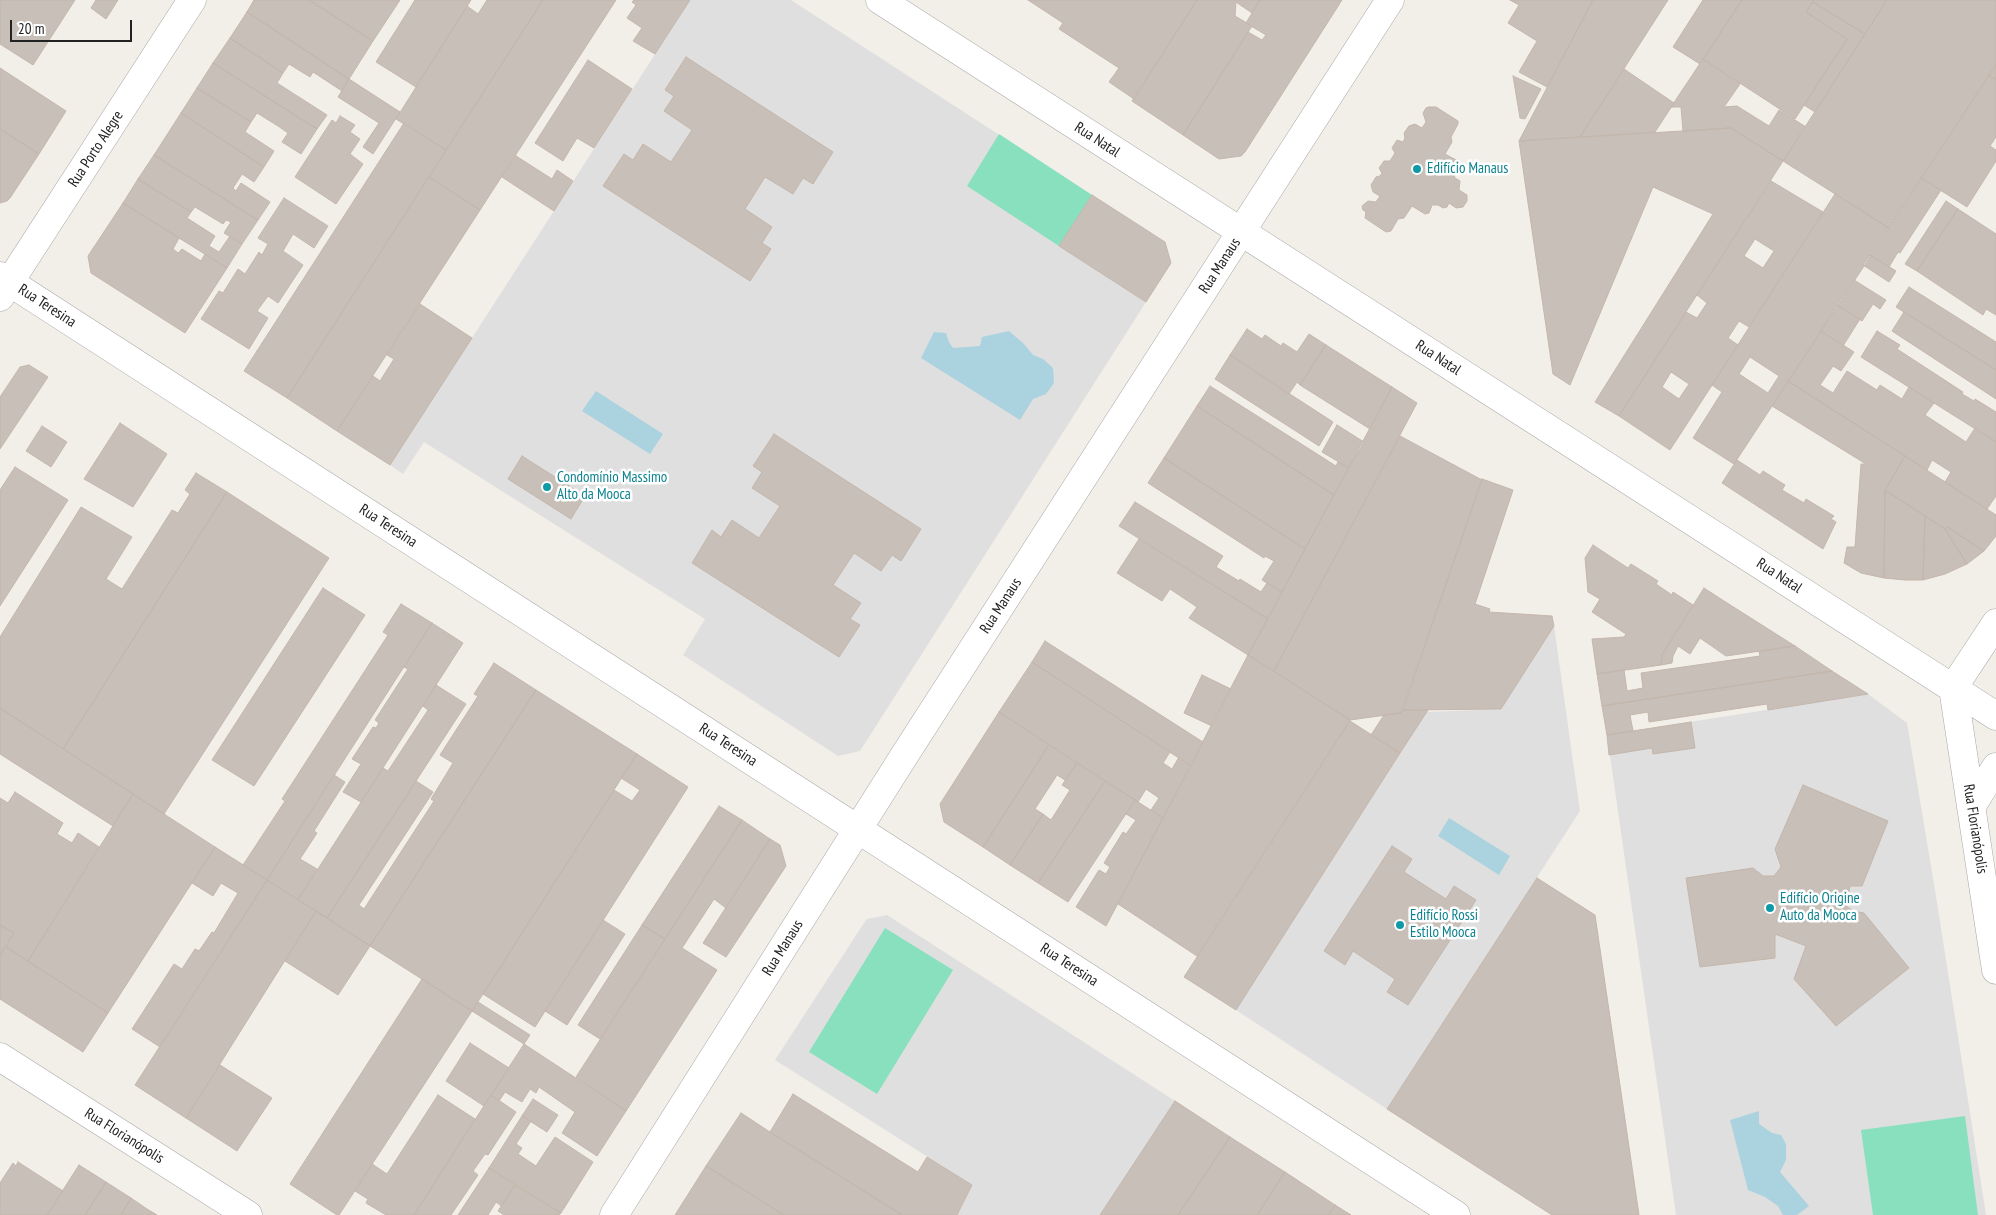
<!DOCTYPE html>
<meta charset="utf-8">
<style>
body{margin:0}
#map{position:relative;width:1996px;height:1215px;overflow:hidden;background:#f2efe9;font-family:"PT Sans Narrow",sans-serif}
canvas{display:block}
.scale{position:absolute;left:10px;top:20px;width:122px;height:22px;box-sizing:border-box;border:2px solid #222;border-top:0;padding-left:6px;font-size:15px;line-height:18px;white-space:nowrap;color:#222;-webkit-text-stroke:4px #fff;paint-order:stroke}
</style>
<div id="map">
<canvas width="1996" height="1215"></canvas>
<div class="scale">20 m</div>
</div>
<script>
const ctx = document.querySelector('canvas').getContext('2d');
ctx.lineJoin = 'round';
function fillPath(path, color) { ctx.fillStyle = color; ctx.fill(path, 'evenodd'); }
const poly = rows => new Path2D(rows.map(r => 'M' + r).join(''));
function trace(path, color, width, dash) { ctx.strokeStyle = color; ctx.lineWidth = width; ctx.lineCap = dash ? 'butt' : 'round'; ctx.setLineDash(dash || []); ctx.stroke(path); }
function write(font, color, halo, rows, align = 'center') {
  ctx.font = font + ' "PT Sans Narrow",sans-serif'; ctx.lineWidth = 5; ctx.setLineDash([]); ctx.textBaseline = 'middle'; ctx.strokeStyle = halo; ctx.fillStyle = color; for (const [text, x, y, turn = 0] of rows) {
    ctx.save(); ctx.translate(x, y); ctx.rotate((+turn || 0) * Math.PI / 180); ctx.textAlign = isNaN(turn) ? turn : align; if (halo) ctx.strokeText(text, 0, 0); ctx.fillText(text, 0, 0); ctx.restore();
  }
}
const residential = poly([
 [690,0,791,0,1092,195,1059,246,1146,302,860,751,838,756,683,655,705,619,424,442,403,474,390,465],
 [1554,626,1580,811,1387,1109,1236,1010,1426,712,1501,709],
 [1868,694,1907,723,1935,890,1986,1215,1676,1215,1607,735],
 [887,915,1175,1101,1100,1215,957,1215,972,1185,775,1060,864,923,867,919]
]);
const pitch = poly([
 [999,134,1092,195,1059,246,967,186],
 [885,928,953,970,877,1094,809,1052],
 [1965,1116,1978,1215,1873,1215,1861,1130]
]);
const water = poly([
 [1009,331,1024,344,1033,355,1043,359,1053,368,1054,383,1046,394,1033,399,1020,420,921,358,934,332,946,333,949,342,953,348,980,346,982,337],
 [596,391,663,434,650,454,582,411],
 [1449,818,1510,856,1499,875,1438,836],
 [1759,1111,1759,1124,1772,1133,1781,1135,1786,1144,1786,1160,1780,1172,1809,1206,1797,1215,1783,1215,1778,1206,1765,1197,1748,1190,1730,1120]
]);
const building = poly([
 [0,0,75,0,33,65,0,44,0,0],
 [96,0,118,0,106,19,91,8,96,0],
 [254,0,309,0,373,41,349,79,247,12,254,0],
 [309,0,400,0,373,41,309,0],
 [415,0,471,0,416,87,376,62,415,0],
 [487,0,543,0,446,150,396,119,467,6,478,14,487,0],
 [543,0,616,0,480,210,429,177,543,0],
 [634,0,690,0,655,54,633,41,642,28,627,18,636,5,632,2,634,0],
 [1028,0,1197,0,1134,99,1109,82,1119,68,1059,29,1063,23,1028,0],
 [1197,0,1260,0,1252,13,1236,2,1235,16,1252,26,1183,135,1132,101,1197,0],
 [1260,0,1342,0,1245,152,1241,156,1219,159,1183,135,1248,32,1262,40,1266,35,1246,23,1260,0],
 [1510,0,1593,0,1547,87,1519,72,1537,41,1508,23,1519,5,1510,0],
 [1593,0,1668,0,1580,137,1519,141,1593,0],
 [1703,0,1742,0,1700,64,1673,47,1703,0],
 [1742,0,1814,0,1806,12,1847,39,1795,119,1703,59,1742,0],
 [1814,0,1887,0,1865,34,1813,2,1814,0],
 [1887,0,1996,0,1996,65,1889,228,1783,161,1887,0],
 [1813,2,1865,34,1815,112,1804,105,1847,39,1806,12,1813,2],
 [247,12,349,79,342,91,313,72,310,77,289,64,283,73,230,38,247,12],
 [230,38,283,73,277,83,327,115,317,129,213,63,230,38],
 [686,57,833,152,813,184,803,178,793,194,765,177,745,209,772,227,762,243,771,249,750,281,603,186,624,154,633,160,643,144,671,162,692,130,664,111,674,96,665,90,686,57],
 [1703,59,1740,84,1724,107,1737,106,1769,126,1779,110,1806,127,1783,161,1731,128,1683,131,1681,107,1671,107,1703,59],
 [588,60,632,89,594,148,577,138,563,161,535,143,588,60],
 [213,63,317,129,301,154,282,142,288,133,278,126,257,113,251,122,197,88,213,63],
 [1996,65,1996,80,1989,75,1996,65],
 [0,68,66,111,39,154,0,129,0,68],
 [1624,69,1674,103,1655,132,1580,137,1624,69],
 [1989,75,1996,80,1996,137,1990,146,1996,150,1996,161,1967,207,1921,178,1989,75],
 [1513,76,1541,89,1525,119,1520,118,1513,76],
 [349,79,400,112,373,154,363,147,379,123,338,97,349,79],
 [197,88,251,122,245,132,274,151,264,167,181,113,197,88],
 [1429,107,1436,107,1458,121,1458,124,1451,137,1452,142,1445,154,1458,161,1459,167,1453,172,1455,178,1460,181,1459,190,1467,195,1467,201,1463,207,1456,208,1449,203,1447,207,1443,208,1438,205,1432,205,1429,213,1425,214,1412,206,1404,218,1398,219,1391,231,1386,232,1365,218,1366,212,1363,210,1362,206,1368,201,1376,202,1380,196,1373,192,1371,185,1376,177,1380,176,1382,173,1379,168,1384,161,1390,161,1395,153,1392,148,1397,140,1403,142,1405,138,1404,133,1409,126,1415,124,1422,128,1426,122,1423,113,1426,108,1429,107],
 [181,113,264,167,254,182,242,174,233,188,236,191,241,183,270,202,258,220,154,155,181,113],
 [340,116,355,125,350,132,360,139,350,154,363,164,336,204,295,177,332,120,336,123,340,116],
 [404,123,446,150,287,398,244,371,404,123],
 [1731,128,1783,161,1619,416,1595,402,1713,214,1653,187,1570,385,1553,374,1519,141,1731,128],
 [0,129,39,154,10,198,7,201,0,203,0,129],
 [154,155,258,220,242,244,224,233,231,222,226,220,223,224,195,207,191,212,138,179,154,155],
 [516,156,552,179,557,170,573,181,554,211,502,177,516,156],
 [429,177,480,210,337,431,287,398,429,177],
 [1921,178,1941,190,1900,253,1898,252,1889,267,1870,255,1921,178],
 [138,179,191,212,187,218,215,236,209,246,219,252,230,236,242,244,227,268,123,203,138,179],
 [1771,181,1823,212,1749,327,1739,321,1728,338,1738,345,1670,450,1619,416,1686,312,1697,318,1707,303,1697,295,1771,181],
 [1755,239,1774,251,1763,268,1744,256,1755,239],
 [1671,372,1689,384,1679,399,1662,387,1671,372],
 [1835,194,1889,228,1734,464,1693,438,1722,392,1712,385,1835,194],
 [1750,357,1779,376,1768,393,1739,374,1750,357],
 [1092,195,1165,242,1171,263,1146,302,1059,246,1092,195],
 [284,198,328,226,314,248,293,234,283,251,303,265,278,303,268,296,257,311,268,318,249,349,201,319,219,291,223,293,238,269,245,274,259,252,262,255,268,244,258,238,284,198],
 [1946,201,1958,209,1917,271,1905,264,1946,201],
 [123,203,179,238,173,249,178,253,182,249,201,261,205,254,227,268,185,333,91,273,88,256,123,203],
 [1958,209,1996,234,1996,315,1986,309,1983,315,1917,271,1958,209],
 [1870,255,1896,271,1889,282,1863,265,1870,255],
 [1854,280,1886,300,1880,309,1873,304,1862,321,1837,305,1854,280],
 [1909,287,1996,342,1996,370,1896,307,1909,287],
 [420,304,472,338,390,465,337,431,373,376,380,381,394,359,387,355,420,304],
 [1837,305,1860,319,1843,346,1821,331,1837,305],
 [1904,312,1996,370,1996,399,1892,331,1904,312],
 [1247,329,1262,339,1265,335,1281,346,1283,343,1297,352,1309,334,1326,345,1300,385,1297,382,1289,394,1230,355,1247,329],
 [1821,331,1854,352,1841,371,1833,366,1820,385,1833,393,1847,371,1877,390,1880,385,1902,399,1909,387,1934,403,1925,415,1966,442,1975,428,1996,442,1996,496,1987,509,1945,482,1951,472,1932,460,1927,470,1788,381,1821,331],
 [1877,331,1900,345,1897,349,1963,392,1962,394,1974,401,1975,399,1996,412,1996,442,1861,357,1877,331],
 [1326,345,1392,387,1370,429,1300,385,1326,345],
 [1230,355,1333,422,1319,446,1215,379,1230,355],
 [29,365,48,377,0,449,0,397,20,367,29,365],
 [1788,381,1905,456,1885,490,1884,578,1861,573,1844,563,1847,547,1855,547,1861,464,1866,464,1772,406,1788,381],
 [1210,386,1336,466,1338,462,1349,468,1334,495,1197,406,1210,386],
 [1392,387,1417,403,1274,671,1248,655,1392,387],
 [1197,406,1334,495,1305,549,1164,458,1197,406],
 [120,423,167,454,133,507,84,479,120,423],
 [1337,425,1364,442,1349,468,1322,452,1337,425],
 [42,426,67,442,51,467,26,451,42,426],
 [774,434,921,529,901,561,892,555,881,571,854,553,833,585,861,603,850,619,860,625,839,657,692,563,712,530,721,537,732,520,759,538,780,506,752,488,762,472,753,466,774,434],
 [1400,436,1482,480,1401,713,1350,720,1274,671,1400,436],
 [522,456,585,496,571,519,508,479,522,456],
 [1905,456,1996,515,1996,536,1984,551,1947,527,1945,529,1885,490,1905,456],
 [1164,458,1305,549,1282,592,1262,580,1274,561,1265,556,1264,558,1148,483,1164,458],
 [1737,460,1760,475,1763,471,1785,485,1782,490,1804,503,1806,499,1834,516,1831,519,1836,522,1823,549,1722,483,1737,460],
 [15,467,68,500,0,606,0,490,15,467],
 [196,473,227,492,63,749,0,708,0,637,81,507,132,537,106,579,122,589,172,510,178,513,190,494,185,490,196,473],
 [1482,479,1513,490,1475,604,1490,609,1489,612,1552,616,1554,626,1501,709,1403,710,1482,479],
 [1885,490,1925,516,1923,580,1905,580,1884,578,1885,490],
 [227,492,329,558,164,814,63,749,227,492],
 [1135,502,1223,556,1216,567,1239,581,1240,579,1261,592,1267,583,1282,592,1268,619,1119,526,1135,502],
 [1925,516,1945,529,1967,564,1945,574,1923,580,1925,516],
 [1947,527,1984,551,1967,564,1945,529,1947,527],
 [1139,539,1268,619,1248,655,1189,618,1197,607,1170,589,1162,601,1117,573,1139,539],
 [1593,545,1628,568,1631,564,1658,581,1656,584,1672,595,1673,592,1693,605,1662,655,1661,665,1597,674,1592,639,1624,637,1626,634,1592,612,1600,599,1588,592,1585,558,1593,545],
 [323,588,365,615,254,786,212,760,323,588],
 [1704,588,1724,601,1795,646,1726,656,1700,638,1690,654,1678,646,1673,656,1672,663,1661,665,1662,655,1704,588],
 [401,604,432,623,267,880,243,865,285,801,282,799,388,635,383,632,401,604],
 [432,623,463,643,361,802,343,792,361,764,352,759,373,727,376,728,379,723,375,720,408,669,404,667,432,623],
 [1045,641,1203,742,1191,766,1032,662,1045,641],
 [1795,646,1832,671,1602,706,1597,674,1624,670,1627,691,1643,688,1641,673,1760,656,1759,651,1795,646],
 [1248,655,1350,720,1197,956,1118,904,1248,655],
 [1032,662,1170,752,1163,763,1172,769,1179,757,1191,766,1163,818,1151,810,1159,798,1146,789,1138,802,1135,800,999,712,1032,662],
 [494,663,536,690,370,946,327,918,416,781,433,792,359,905,364,909,434,801,431,799,453,763,440,755,478,696,474,694,494,663],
 [1832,671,1868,694,1768,710,1767,704,1649,722,1648,712,1630,715,1633,731,1607,735,1602,706,1832,671],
 [1202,675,1231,689,1212,726,1184,713,1202,675],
 [436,685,466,704,327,918,298,900,383,768,388,771,428,710,423,706,436,685],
 [536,690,637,754,472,1011,370,946,536,690],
 [0,708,133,794,113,826,0,754,0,708],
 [1403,710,1428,710,1400,753,1371,735,1384,715,1401,713,1403,710],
 [999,712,1049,745,983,847,944,822,940,804,999,712],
 [1350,721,1400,753,1236,1010,1184,977,1350,721],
 [1691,722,1695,748,1653,754,1652,748,1609,755,1607,735,1691,722],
 [1049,745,1077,763,1065,780,1057,775,1035,809,1043,814,1010,865,983,847,1049,745],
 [637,754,688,787,535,1027,483,994,614,790,632,801,640,790,621,778,637,754],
 [1077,763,1105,781,1038,883,1010,865,1043,814,1051,820,1070,790,1062,785,1077,763],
 [334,775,345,782,314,831,317,833,300,859,317,869,298,900,267,880,334,775],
 [1105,781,1135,800,1068,902,1038,883,1105,781],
 [1803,785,1888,821,1862,886,1850,886,1846,906,1853,911,1864,913,1909,968,1836,1026,1794,979,1806,946,1775,934,1775,958,1700,967,1686,878,1753,868,1763,876,1774,876,1781,867,1775,849,1803,785],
 [15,792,63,823,57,834,72,843,78,833,99,847,28,961,6,947,14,933,0,925,0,798,8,803,15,792],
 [133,794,215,847,108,1013,28,961,133,794],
 [1135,800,1163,818,1106,926,1076,907,1099,870,1106,874,1110,867,1104,863,1123,832,1126,834,1136,820,1126,814,1135,800],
 [719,806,742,820,665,939,642,925,719,806],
 [742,820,770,839,726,908,714,899,682,948,717,970,626,1111,576,1077,742,820],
 [770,839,780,845,786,866,726,957,703,943,770,839],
 [1392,846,1412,859,1404,872,1446,899,1454,886,1476,900,1408,1005,1387,992,1395,979,1353,951,1345,965,1324,951,1392,846],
 [215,847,267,880,160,1047,132,1029,174,964,182,969,195,949,199,951,212,932,214,933,238,893,221,883,213,896,192,883,215,847],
 [1537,878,1595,915,1639,1215,1552,1215,1387,1109,1537,878],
 [267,880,316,911,186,1118,135,1085,267,880],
 [316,911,370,946,338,995,285,961,316,911],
 [603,920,625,934,567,1025,545,1011,603,920],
 [0,925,14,933,0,955,0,925],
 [642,925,665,939,600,1039,578,1025,642,925],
 [6,947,108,1013,83,1052,0,999,0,955,6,947],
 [422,979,472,1011,339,1215,337,1215,290,1184,422,979],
 [478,1002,530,1035,524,1044,472,1011,478,1002],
 [470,1043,509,1068,484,1106,446,1081,470,1043],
 [524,1044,626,1111,597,1156,562,1133,575,1112,539,1087,536,1093,530,1089,522,1102,505,1092,499,1101,491,1095,524,1044],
 [220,1065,272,1098,237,1151,186,1118,220,1065],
 [793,1094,918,1172,927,1157,972,1185,957,1215,902,1215,770,1132,793,1094],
 [438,1095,475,1119,414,1215,386,1215,366,1203,368,1199,355,1191,372,1164,387,1174,438,1095],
 [491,1095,516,1112,488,1155,485,1154,473,1171,478,1175,451,1215,414,1215,491,1095],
 [533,1099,558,1115,547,1132,522,1116,533,1099],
 [1175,1101,1230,1137,1178,1215,1100,1215,1175,1101],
 [741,1113,770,1132,902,1215,784,1215,706,1166,741,1113],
 [522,1116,531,1121,516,1144,522,1148,518,1154,536,1166,555,1137,593,1162,561,1213,489,1168,522,1116],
 [1230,1137,1285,1172,1257,1215,1178,1215,1230,1137],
 [18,1162,63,1191,47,1215,0,1215,0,1183,13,1163,16,1166,18,1162],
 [79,1165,106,1182,85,1215,47,1215,79,1165],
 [706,1166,784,1215,675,1215,706,1166],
 [489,1168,515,1185,501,1206,496,1202,488,1215,458,1215,489,1168],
 [1285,1172,1335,1205,1328,1215,1257,1215,1285,1172],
 [106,1182,131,1198,121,1215,85,1215,106,1182],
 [515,1185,561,1213,559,1215,504,1215,498,1211,515,1185],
 [131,1198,147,1209,157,1215,121,1215,131,1198],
 [1335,1205,1351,1215,1328,1215,1335,1205]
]);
const minor = poly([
 [880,0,1996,716],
 [0,276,1456,1215],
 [0,297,192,0],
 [1996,623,1953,688,1996,970],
 [1971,807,1996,767],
 [0,1057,248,1215],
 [614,1215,904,756,1390,0]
]);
const markers = [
 [1417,169,5,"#0f9aa8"],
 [547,487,5,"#0f9aa8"],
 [1770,908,5,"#0f9aa8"],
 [1400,925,5,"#0f9aa8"]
];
const streetNames = [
 ["Rua Natal",1097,140,33],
 ["Rua Porto Alegre",96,149,-57],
 ["Rua Manaus",1220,266,-57],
 ["Rua Teresina",47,306,33],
 ["Rua Natal",1438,358,33],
 ["Rua Teresina",388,526,33],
 ["Rua Natal",1779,576,33],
 ["Rua Manaus",1001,606,-57],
 ["Rua Teresina",728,745,33],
 ["Rua Florianópolis",1975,829,81],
 ["Rua Manaus",783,948,-58],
 ["Rua Teresina",1069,965,33],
 ["Rua Florianópolis",124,1136,32]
];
const cultureNames = [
 ["Edifício Manaus",1427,169],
 ["Condomínio Massimo",557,478],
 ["Alto da Mooca",557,495],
 ["Edifício Origine",1780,899],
 ["Auto da Mooca",1780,916],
 ["Edifício Rossi",1410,916],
 ["Estilo Mooca",1410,933]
];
fillPath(residential, '#e0dfdf');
fillPath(pitch, '#88e0be');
fillPath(water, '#aad3df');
fillPath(building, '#c7bfb8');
trace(building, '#c4b6ab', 1);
trace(minor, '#a9a9a9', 29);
trace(minor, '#fff', 28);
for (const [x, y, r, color] of markers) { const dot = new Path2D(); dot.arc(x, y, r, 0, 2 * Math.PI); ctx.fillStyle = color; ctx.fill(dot); trace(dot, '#fff', 2); }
write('15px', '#222', '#fff', streetNames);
write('15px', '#0d838f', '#fff', cultureNames, 'left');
</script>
